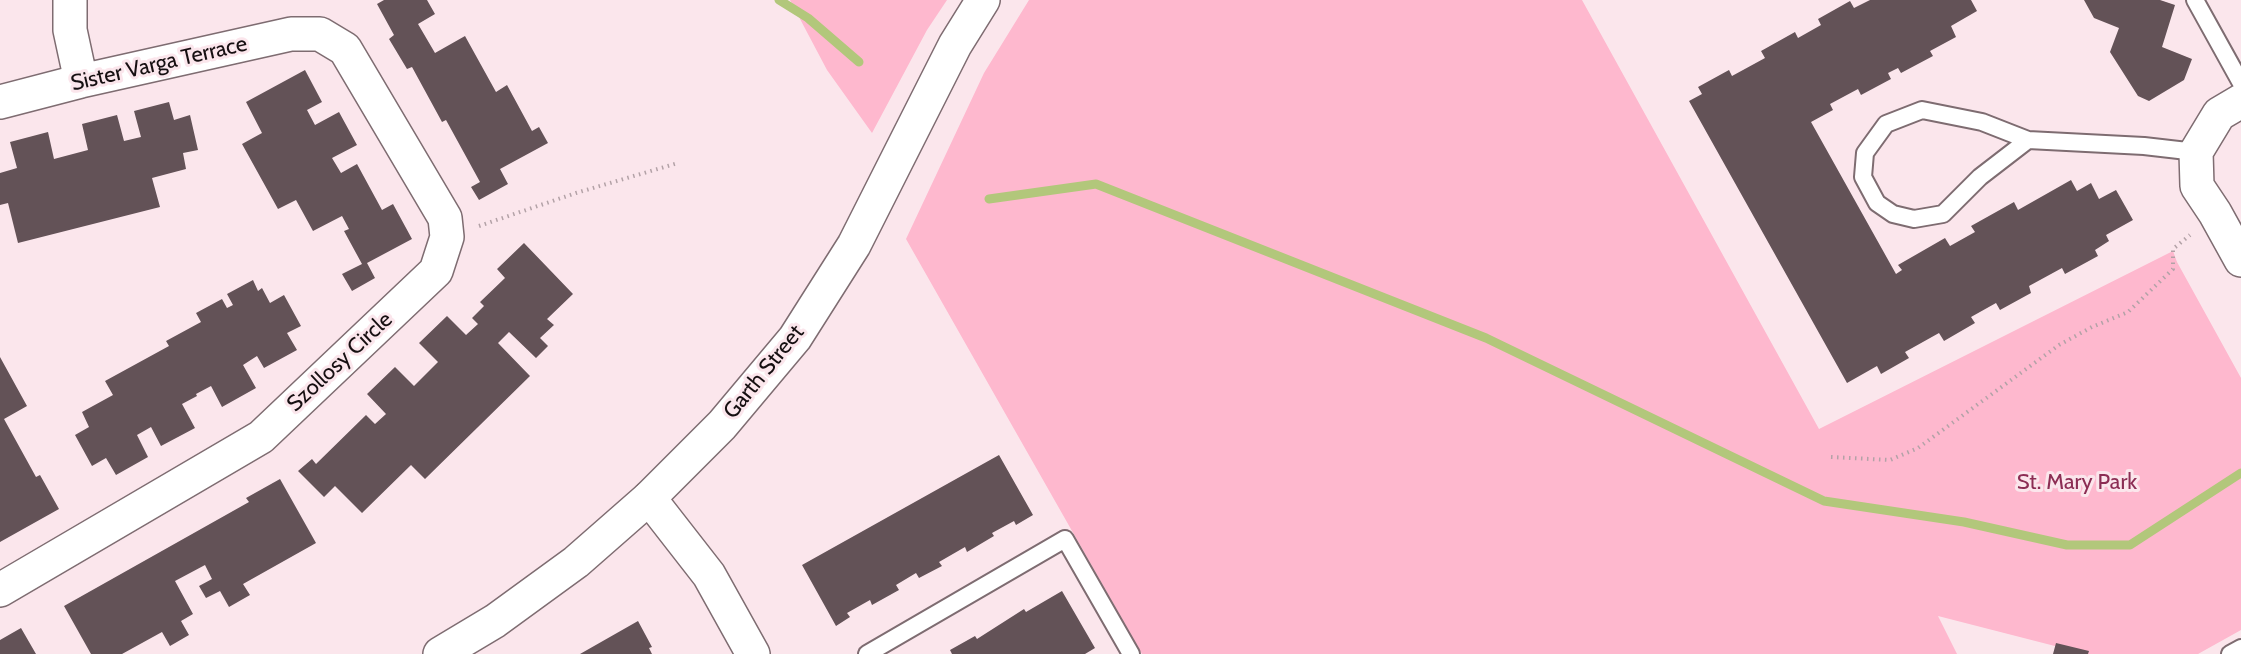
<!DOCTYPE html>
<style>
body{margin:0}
canvas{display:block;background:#fbe6ec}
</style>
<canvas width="2241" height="654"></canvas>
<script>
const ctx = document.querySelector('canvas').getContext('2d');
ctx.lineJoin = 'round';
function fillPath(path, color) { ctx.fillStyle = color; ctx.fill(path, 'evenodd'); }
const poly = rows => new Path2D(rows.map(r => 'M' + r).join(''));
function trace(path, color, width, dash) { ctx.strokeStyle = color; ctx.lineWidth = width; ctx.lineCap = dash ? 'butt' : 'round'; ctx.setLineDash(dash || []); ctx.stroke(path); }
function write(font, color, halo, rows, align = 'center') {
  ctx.font = font + ' Cabin,sans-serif'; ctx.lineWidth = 6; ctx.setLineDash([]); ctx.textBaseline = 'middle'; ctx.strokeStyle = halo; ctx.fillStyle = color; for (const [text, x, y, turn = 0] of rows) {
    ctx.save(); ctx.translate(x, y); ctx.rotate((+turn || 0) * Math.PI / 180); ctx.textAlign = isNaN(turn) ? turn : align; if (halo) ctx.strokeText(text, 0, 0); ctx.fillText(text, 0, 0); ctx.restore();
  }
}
const green = poly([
 [790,0,947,0,927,30,872,133,827,70],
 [1029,0,1582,0,1819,429,2173,251,2177,262,2241,378,2241,630,2198,654,2086,654,1938,616,1957,654,1142,654,906,239,984,73]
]);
const stream = poly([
 [779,0,808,18,859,62],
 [989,199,1096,184,1486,338,1824,501,1964,522,2067,545,2130,545,2241,473]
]);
const building = poly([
 [384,0,427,0,435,14,418,24,435,53,465,36,496,92,507,85,532,131,539,127,548,143,500,169,508,184,479,200,471,187,480,182,446,120,442,122,412,67,407,69,389,39,394,35,377,4],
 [1870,0,1971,0,1977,11,1951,26,1956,37,1930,51,1933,56,1901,73,1898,68,1888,73,1891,79,1861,95,1858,89,1830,104,1833,110,1811,122,1896,274,1902,270,1898,265,1945,238,1950,246,1975,232,1971,226,2014,202,2018,210,2071,180,2077,191,2091,183,2099,199,2116,190,2133,220,2106,235,2109,241,2095,250,2098,256,2065,274,2062,268,2029,286,2031,293,2000,310,1996,303,1971,317,1975,323,1944,341,1939,333,1905,352,1909,358,1881,374,1877,366,1847,383,1689,101,1702,94,1698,87,1729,70,1732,76,1765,58,1761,51,1795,32,1798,38,1821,25,1818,19,1850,1,1854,8],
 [2084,0,2160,0,2175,5,2162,47,2192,59,2184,80,2149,101,2138,96,2110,52,2119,28,2094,18],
 [305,70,322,102,307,110,315,125,339,112,357,145,332,158,341,173,357,164,382,210,393,204,412,239,367,263,375,278,352,291,342,274,362,264,344,231,349,229,342,216,313,231,296,200,278,209,242,144,262,133,246,102],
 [169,102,174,120,190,115,198,150,183,153,186,169,152,178,160,207,18,243,8,203,0,205,0,173,17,168,10,142,48,132,54,159,88,150,82,124,117,115,124,141,141,137,134,111],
 [524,243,573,294,547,319,554,325,540,338,548,346,536,358,509,332,498,343,530,376,425,479,411,465,362,513,335,486,324,497,298,471,312,459,316,464,366,415,375,424,386,414,367,394,395,367,414,386,438,362,419,343,447,316,466,335,478,324,472,318,484,306,480,302,505,278,497,269],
 [253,280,258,291,262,288,270,303,284,295,301,326,287,333,297,350,264,368,257,356,243,365,256,388,222,407,211,386,196,394,197,396,182,404,195,428,161,446,151,427,137,435,148,457,116,475,106,458,92,466,75,435,89,427,82,412,113,395,105,381,169,346,166,341,201,322,196,313,222,299,227,308,233,305,227,294],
 [0,357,27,406,4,419,36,477,40,475,59,509,0,542],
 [999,455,1033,515,1016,525,1014,521,992,533,994,536,967,552,965,547,939,562,942,566,919,578,916,573,896,585,899,590,872,605,870,600,847,613,850,617,836,626,802,565],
 [280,479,316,543,243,584,250,595,229,607,220,591,206,598,199,586,212,579,205,565,175,581,193,614,181,621,189,635,170,646,162,632,122,654,91,654,64,606,249,502,246,498],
 [1062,591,1095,648,1085,654,952,654,950,650,975,636,977,639,1024,609,1026,612],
 [638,621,652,647,649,648,652,654,580,654],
 [21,628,36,654,0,654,0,640],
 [2056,643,2089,651,2088,654,2053,654]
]);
const path = poly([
 [479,226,576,193,678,163],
 [1831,457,1890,460,1918,448,2059,345,2092,327,2128,312,2173,269,2173,249,2190,235]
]);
const lane = poly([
 [2195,0,2241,83],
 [2028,140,1980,177,1943,214,1914,219,1893,214,1877,203,1863,177,1865,153,1886,124,1922,110,1982,122,2028,140,2144,146,2196,152],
 [867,654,1065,539,1131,654],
 [2230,654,2241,648]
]);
const street = poly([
 [70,0,70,30,81,81],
 [2241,101,2219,114,2196,152,2197,186,2215,213,2241,260],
 [0,102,81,81,291,34,320,34,345,49,445,218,447,237,436,271,261,437,0,590],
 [649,498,709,575,753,654]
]);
const secondary = poly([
 [440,654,495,621,576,562,649,498,722,425,795,338,854,245,955,45,983,0]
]);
const streetNames = [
 ["Sister Varga Terrace",159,64,-13],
 ["Szollosy Circle",340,362,-43],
 ["Garth Street",764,372,-51]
];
const parkNames = [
 ["St. Mary Park",2077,483]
];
fillPath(green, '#feb8ce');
trace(stream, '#b2c77b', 9);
fillPath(building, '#635257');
trace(lane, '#7e6c71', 20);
trace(street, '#7e6c71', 36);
trace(secondary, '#7e6c71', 36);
trace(path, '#b3a2a7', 4, [1.5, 4.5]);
trace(lane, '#fff', 16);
trace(street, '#fff', 33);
trace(secondary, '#fff', 33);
write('22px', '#160f11', '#fbe6ec', streetNames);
write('22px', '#8c2d54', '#fbe6ec', parkNames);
</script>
